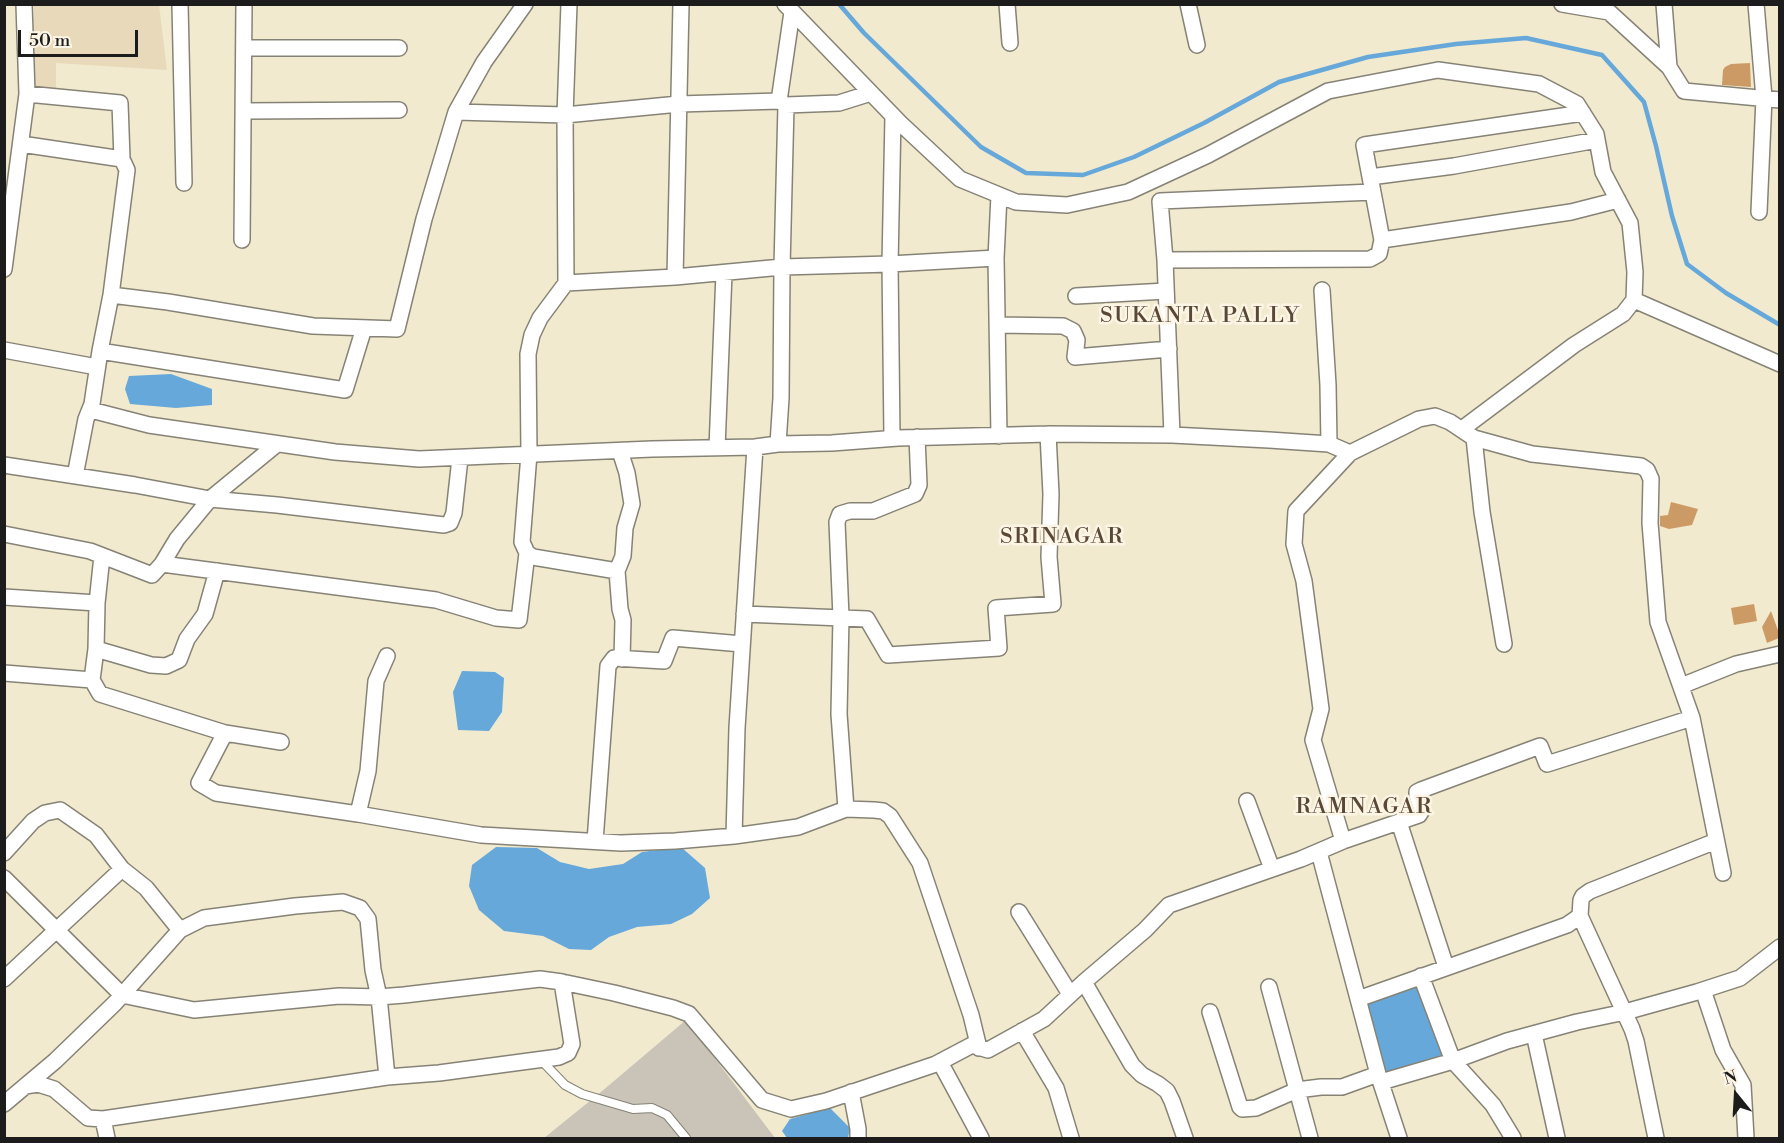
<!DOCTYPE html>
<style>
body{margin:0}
#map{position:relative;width:1784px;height:1143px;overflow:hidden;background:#f1eacf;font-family:"Libre Bodoni",serif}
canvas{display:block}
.frame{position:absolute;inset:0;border:6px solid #1c1c1c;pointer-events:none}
.north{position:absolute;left:1706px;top:1065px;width:60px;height:60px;-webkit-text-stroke:4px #fcf5e5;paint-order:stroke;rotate:342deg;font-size:16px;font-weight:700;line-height:24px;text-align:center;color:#1c1c1c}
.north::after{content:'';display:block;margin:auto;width:21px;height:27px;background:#1c1c1c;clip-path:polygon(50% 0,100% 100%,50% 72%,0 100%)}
.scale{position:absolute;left:18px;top:30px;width:120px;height:27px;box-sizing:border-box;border:3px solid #1c1c1c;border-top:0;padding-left:8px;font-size:18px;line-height:21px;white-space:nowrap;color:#1c1c1c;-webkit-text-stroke:4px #fcf5e5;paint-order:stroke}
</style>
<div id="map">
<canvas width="1784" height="1143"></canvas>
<div class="frame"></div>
<div class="north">N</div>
<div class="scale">50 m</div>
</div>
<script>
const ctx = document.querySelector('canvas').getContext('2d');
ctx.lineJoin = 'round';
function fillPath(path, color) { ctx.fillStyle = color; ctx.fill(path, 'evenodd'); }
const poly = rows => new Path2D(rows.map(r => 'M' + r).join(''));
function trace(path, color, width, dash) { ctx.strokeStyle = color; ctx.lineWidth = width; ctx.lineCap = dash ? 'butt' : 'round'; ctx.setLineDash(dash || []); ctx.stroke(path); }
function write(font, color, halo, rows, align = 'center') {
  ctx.font = font + ' "Libre Bodoni",serif'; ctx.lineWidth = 5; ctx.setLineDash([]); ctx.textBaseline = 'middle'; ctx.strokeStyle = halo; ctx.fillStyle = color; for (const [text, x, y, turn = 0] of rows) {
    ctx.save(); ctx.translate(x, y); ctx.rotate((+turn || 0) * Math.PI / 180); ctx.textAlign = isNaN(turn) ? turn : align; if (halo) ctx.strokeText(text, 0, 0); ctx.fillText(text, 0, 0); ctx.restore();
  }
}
const built = poly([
 [34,5,159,5,167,70,56,63,56,90,32,87]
]);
const industrial = poly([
 [686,1020,775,1138,544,1138,601,1092]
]);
const water = poly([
 [171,374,212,389,212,405,176,408,130,404,125,389,129,376],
 [462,671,495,672,504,678,502,712,489,731,458,730,453,692],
 [496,847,537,848,560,862,589,869,623,864,642,852,681,847,705,868,710,898,692,914,671,924,637,927,609,937,591,950,569,949,543,936,504,931,479,910,469,886,472,865],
 [1417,981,1443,1054,1422,1064,1384,1073,1364,1003],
 [830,1108,850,1128,848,1138,787,1138,782,1131,790,1119]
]);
const stream = poly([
 [839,4,864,33,981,147,1026,173,1083,175,1134,157,1204,123,1279,82,1368,57,1456,44,1526,38,1602,55,1644,102,1656,146,1672,216,1687,264,1726,293,1780,325]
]);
const building = poly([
 [1750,63,1751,87,1722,85,1723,70,1725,67,1731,64],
 [1671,502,1698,509,1692,525,1669,529,1660,526,1660,516,1668,515],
 [1754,604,1757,621,1734,625,1731,608],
 [1771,611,1779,633,1779,638,1767,643,1762,627]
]);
const lane = poly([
 [540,1059,565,1085,582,1094,633,1109,652,1108,667,1115,686,1138]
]);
const street = poly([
 [180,4,184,183],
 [569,4,565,115,566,283,540,318,532,335,528,354,529,454,522,542,527,553,533,557,617,571,620,609,623,620,622,659],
 [785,4,900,123,960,179,1016,202,1067,205,1128,192,1208,155,1328,91,1438,70,1539,84,1577,104,1596,134,1603,172,1630,223,1635,272,1634,300,1623,314,1574,345,1462,429],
 [1007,4,1010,43],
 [1188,4,1197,45],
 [1562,4,1609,12,1669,67,1684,91,1780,100],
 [1664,4,1669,67],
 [1756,4,1764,98,1759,212],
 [244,48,399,48],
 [27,94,120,103,122,159,127,170,111,295,100,351,92,404,86,419,75,476],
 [779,101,792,12],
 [786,105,839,103,871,93],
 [244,111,399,110],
 [456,112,565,115,679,104,779,101,786,105,782,267,890,264,996,258,999,436],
 [21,144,122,159],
 [1370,177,1454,166,1597,140],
 [242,240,244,4],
 [1382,240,1364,145,1583,113],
 [996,258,999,195],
 [1165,260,1160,201,1373,192],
 [4,269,27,94,24,4],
 [675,277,681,4],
 [566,283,675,277,782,267,781,398,778,444],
 [1322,290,1328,385,1329,444],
 [111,295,168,302,313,326,397,329,424,219,456,112,484,62,525,4],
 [1076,296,1166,291],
 [1634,300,1780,364],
 [997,325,1063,326,1073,331,1077,340,1075,357,1169,349],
 [4,350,97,367],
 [100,351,345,390,364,328],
 [91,410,149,425,335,452,419,459,652,449,755,447,778,444,832,443,898,438,1048,434,1172,435,1269,440,1329,444,1350,453],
 [1172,435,1165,260,1370,259,1379,254,1382,240,1571,212,1618,200],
 [892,438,890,264,893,116],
 [1474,438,1482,512,1504,644],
 [717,448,724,273],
 [4,465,135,485,210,499,277,505,444,525,450,523,454,513,460,458],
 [4,534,90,551,152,575,162,564,177,539,210,499,277,444],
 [162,564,436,600,496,618,519,620,527,553],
 [617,571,623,556,625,528,632,504,627,473,620,451],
 [4,597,97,603],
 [744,614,867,619,888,655,999,648,996,608,1053,604,1049,557,1051,494,1048,434],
 [96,649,151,665,166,666,179,660,187,639,205,614,217,571],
 [4,673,92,680,100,694,225,733,199,783,216,793,358,814,481,835,621,843,675,841,734,836,798,827,846,809,839,714,841,617,837,522,840,514,850,511,873,511,915,494,919,485,917,437],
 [92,680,96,649,97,603,102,556],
 [1681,686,1736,664,1780,654],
 [225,733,281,742],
 [1247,801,1272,869],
 [846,809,874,810,883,811,890,816,920,863,971,1015,979,1048],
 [358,814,368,771,376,681,387,656],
 [1399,822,1446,967],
 [734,836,737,728,755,447],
 [595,841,608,666,614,658,664,661,673,638,742,644],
 [1343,841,1419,815,1422,810,1417,795,1417,792,1421,790,1540,746,1547,764,1692,718],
 [1319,852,1378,1074,1399,1138],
 [4,853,33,821,45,813,60,810,96,835,122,869],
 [4,878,122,995,194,1010,339,996,379,997,404,995,540,979,562,982,614,993,673,1008,689,1014,762,1100,791,1109,826,1101,936,1064,972,1045,988,1050,1044,1019,1084,982,1145,930,1169,905,1301,859,1343,841,1313,740,1321,709,1304,581,1294,544,1296,511,1350,453,1419,419,1435,416,1450,422,1474,438,1532,454,1641,466,1647,470,1651,479,1650,523,1658,622,1692,718,1723,873],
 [1019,912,1070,994],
 [1580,916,1632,1029,1636,1041,1656,1138],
 [1421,976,1453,1061,1493,1105,1513,1138],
 [4,979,122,869,146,888,180,930],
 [1084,982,1132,1065,1142,1075,1158,1084,1167,1091,1172,1101,1185,1138],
 [1269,987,1310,1138],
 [1703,990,1723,1050,1743,1085,1746,1138],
 [1358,999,1567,925,1580,916,1581,900,1583,896,1590,891,1716,841],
 [1210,1012,1240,1107,1242,1109,1256,1108,1297,1090,1321,1087,1342,1087,1378,1074],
 [1022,1031,1056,1088,1071,1138],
 [1534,1034,1557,1138],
 [940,1062,981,1138],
 [1381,1082,1453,1061,1507,1041,1577,1022,1625,1012,1697,992,1740,978,1780,947],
 [25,1086,38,1084,54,1089,88,1118,103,1119],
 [851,1092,858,1129,858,1138],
 [4,1104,55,1061,115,1003,180,930,204,918,295,906,343,902,360,908,368,919,373,970,379,997,387,1077],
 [107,1138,103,1119,387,1077,439,1073,559,1057,568,1053,572,1044,562,982]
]);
const neighbourhoodNames = [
 ["SUKANTA PALLY",1200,317],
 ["SRINAGAR",1062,538],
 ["RAMNAGAR",1364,808]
];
fillPath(built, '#e8d9ba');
fillPath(industrial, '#c9c3b8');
fillPath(water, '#66a8da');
trace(stream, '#66a8da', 4.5);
fillPath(building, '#cc9b65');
trace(lane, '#868376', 10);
trace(street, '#868376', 18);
trace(lane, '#fff', 8);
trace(street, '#fff', 15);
ctx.letterSpacing = '1.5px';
write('22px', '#5a4836', '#fcf5e5', neighbourhoodNames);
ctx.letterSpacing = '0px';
</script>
